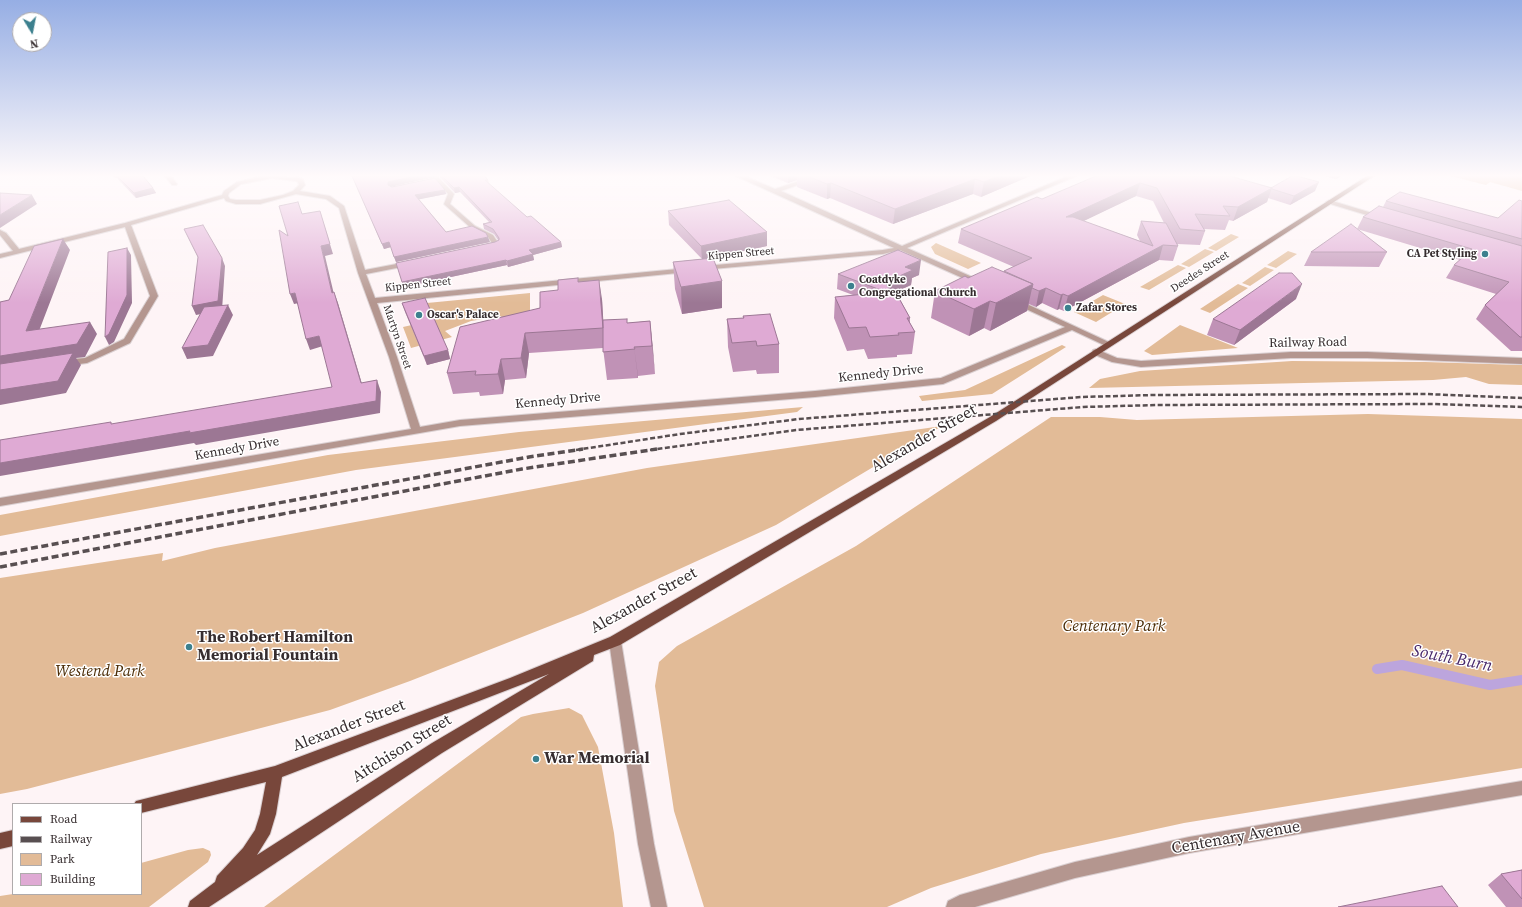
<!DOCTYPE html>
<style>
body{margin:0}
#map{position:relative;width:1522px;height:907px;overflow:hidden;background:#fef4f6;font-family:"Source Serif 4",serif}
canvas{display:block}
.legend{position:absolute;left:12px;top:803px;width:130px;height:92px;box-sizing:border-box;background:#fff;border:1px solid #afabac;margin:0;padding:5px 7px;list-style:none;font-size:12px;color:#362d2f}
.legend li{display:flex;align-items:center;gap:8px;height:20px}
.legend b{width:20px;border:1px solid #afabac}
.north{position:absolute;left:12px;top:12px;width:40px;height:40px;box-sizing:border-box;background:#fff;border:1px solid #afabac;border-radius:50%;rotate:170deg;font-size:11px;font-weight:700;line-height:16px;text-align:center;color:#362d2f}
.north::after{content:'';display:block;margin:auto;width:14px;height:18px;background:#3c808e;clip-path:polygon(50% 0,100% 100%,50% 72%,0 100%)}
</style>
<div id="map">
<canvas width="1522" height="907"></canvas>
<ul class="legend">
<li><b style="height:5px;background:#78473b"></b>Road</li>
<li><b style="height:5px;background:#584f51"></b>Railway</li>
<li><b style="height:11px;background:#e2bb97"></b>Park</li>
<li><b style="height:11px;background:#dfaad4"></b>Building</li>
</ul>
<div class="north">N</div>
</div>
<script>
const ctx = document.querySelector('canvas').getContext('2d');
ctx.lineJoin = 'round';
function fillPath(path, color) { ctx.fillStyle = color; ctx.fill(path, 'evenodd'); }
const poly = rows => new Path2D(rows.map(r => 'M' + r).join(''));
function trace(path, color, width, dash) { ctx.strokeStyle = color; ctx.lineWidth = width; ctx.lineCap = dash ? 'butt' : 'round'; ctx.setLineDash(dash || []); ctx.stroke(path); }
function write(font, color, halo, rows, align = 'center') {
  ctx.font = font + ' "Source Serif 4",serif'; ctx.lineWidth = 3; ctx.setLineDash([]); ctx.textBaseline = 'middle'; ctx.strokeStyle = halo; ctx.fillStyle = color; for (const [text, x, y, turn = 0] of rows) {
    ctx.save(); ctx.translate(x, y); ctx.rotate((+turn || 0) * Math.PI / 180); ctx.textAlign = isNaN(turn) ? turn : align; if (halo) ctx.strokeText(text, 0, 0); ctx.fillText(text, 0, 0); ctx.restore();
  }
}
const green = poly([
 [1451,176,1522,176,1522,191,1490,182,1486,185],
 [1231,234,1239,237,1216,251,1208,248],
 [936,243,981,263,968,269,935,254,931,247],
 [1205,249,1214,252,1189,267,1181,264],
 [1288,251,1297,254,1276,268,1267,265],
 [1178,265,1186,268,1149,290,1140,287],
 [1265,267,1274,270,1250,286,1242,283],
 [1238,284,1248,288,1210,313,1200,309],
 [530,293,530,318,503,322,501,316,471,321,445,331,452,337,411,348,403,327,434,320,427,303],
 [1103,295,1125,304,1096,322,1074,312],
 [1180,325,1238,348,1152,355,1144,351],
 [1062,345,1066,347,992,394,922,401,919,396,965,390],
 [1292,361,1425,362,1522,365,1522,385,1489,384,1466,377,1433,380,1089,388,1100,379,1140,371],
 [803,407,797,412,356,470,0,536,0,515,328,455,519,432],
 [1368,414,1522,419,1522,768,1184,823,1041,854,931,888,887,907,704,907,674,811,655,686,659,662,677,646,856,546,1051,417,1100,417,1137,420],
 [942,426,776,525,583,613,410,681,330,710,27,789,0,794,0,578,163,553,162,561,215,548,647,468],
 [569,708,582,715,598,747,614,833,623,907,264,907,521,717,533,714],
 [203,848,210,851,211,855,208,862,149,907,0,907,0,896,13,894,141,894,141,863,188,850]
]);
const stream = poly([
 [1377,669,1402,665,1490,685,1522,680]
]);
const minor = poly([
 [165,176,171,176,177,184,176,185,172,185,165,176],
 [264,176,299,178,303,180,305,185,300,191,330,196,344,206,365,270,412,261,412,265,366,274,375,298,688,268,692,270,688,272,377,303,397,357,420,427,460,420,815,391,941,378,1065,327,1013,303,1012,301,1016,299,1113,344,1109,347,1106,346,1072,330,943,384,815,397,460,426,0,506,0,498,411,429,389,357,358,273,339,208,326,199,296,194,260,204,236,204,226,201,224,198,131,225,158,296,130,343,87,363,65,366,61,363,65,360,85,358,124,339,150,296,125,227,0,258,0,254,13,251,0,235,0,230,6,233,19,249,125,223,222,195,224,191,237,182,264,176],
 [272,178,296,181,298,182,299,185,293,191,283,195,260,200,236,200,230,199,228,196,229,193,241,184,272,178],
 [736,176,744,176,775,189,814,176,823,176,781,191,902,246,1068,176,1076,176,907,248,979,280,979,284,976,284,900,250,883,254,701,270,700,268,704,266,883,250,894,248,736,176],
 [438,177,454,194,450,204,475,226,493,235,499,244,498,245,484,247,484,245,492,243,488,237,471,228,445,205,444,204,448,194,437,181,424,184,421,182,438,177],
 [1329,200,1382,216,1383,217,1380,219,1327,203,1326,202,1329,200],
 [1096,349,1117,358,1141,361,1291,352,1367,352,1522,358,1522,364,1367,358,1291,358,1141,367,1112,362,1093,354,1092,352,1093,350,1096,349],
 [615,636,620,637,621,641,654,844,667,907,651,907,638,844,609,641,610,637,615,636],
 [1522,781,1522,795,1189,853,1075,878,975,907,946,907,948,901,960,895,1075,862,1189,837,1522,781]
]);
const major = poly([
 [1367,176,1374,176,996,421,620,645,594,655,593,661,442,753,209,907,188,907,190,901,215,882,217,876,243,848,255,830,260,814,266,782,141,813,141,804,134,804,136,801,275,766,510,678,610,637,990,417,1367,176],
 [549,674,432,743,257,855,270,834,276,814,282,777,549,674],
 [13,830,13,846,0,849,0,833,13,830]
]);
const railFar1 = poly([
 [576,450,680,434,799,419,1082,397,1153,395,1426,394,1522,398],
 [650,450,796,430,1083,407,1157,405,1434,404,1522,407]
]);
const rail = poly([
 [0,554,529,457,583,449],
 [0,567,522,469,657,449]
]);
const wall = poly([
 [113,176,143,176,153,188,156,193,136,198,117,178,115,178],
 [352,176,485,176,486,177,488,180,489,184,527,217,561,242,562,247,533,255,534,260,508,267,507,265,404,287,396,263,495,242,498,240,494,234,484,229,483,224,489,222,460,192,455,193,439,176,391,186,445,190,446,194,419,199,446,232,490,242,396,262,391,247,384,249],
 [771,176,1030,176,981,197,973,194,893,224,830,198,827,199,797,187,797,180,788,183],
 [1096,176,1271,188,1315,191,1290,205,1268,198,1267,202,1233,221,1229,220,1225,230,1204,229,1205,231,1200,245,1177,244,1178,246,1173,261,1159,260,1064,311,1059,309,1057,310,1042,303,1036,307,1029,304,1027,311,990,331,984,328,969,336,931,318,935,291,968,278,1004,271,1014,267,958,243,961,229,1042,199],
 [1136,196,1153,201,1164,223,1141,221,1137,235,1140,241,1083,221],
 [1326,176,1341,176,1336,179],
 [1386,201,1498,218,1522,201,1522,351,1511,351,1476,319,1485,305,1496,294,1446,278,1454,265,1460,260,1357,229,1387,252,1379,267,1304,266,1311,252,1357,229,1363,217,1383,207],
 [668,211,767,232,767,246,707,259,722,281,722,308,682,314,675,289,673,262,702,259,669,225],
 [838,274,919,275,912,278,911,285,896,292,910,318,910,323,915,332,912,354,897,355,897,357,868,359,864,349,847,351,834,318,835,297,853,295,837,289],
 [578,278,578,282,602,299,603,320,627,323,650,321,655,374,638,376,638,378,607,380,603,348,529,353,526,378,505,380,503,394,480,396,479,392,453,394,447,373,540,308,558,290],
 [1296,299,1234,345,1207,335,1213,319],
 [402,303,448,350,450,359,427,365,405,312],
 [743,316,779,344,779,373,757,374,756,370,733,372,728,347,727,319,743,318],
 [1522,870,1522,907,1506,907,1488,885,1501,874]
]);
const shadedWall = poly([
 [416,176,439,176,390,187,388,185,388,182],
 [788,176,797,176,797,180,788,183],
 [998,176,1030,176,981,197,984,182],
 [1338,176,1341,176,1336,179],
 [975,179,973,194,893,224,895,209],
 [1319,182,1315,191,1290,205,1294,196],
 [831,183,830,198,827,199,827,184],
 [1140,183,1136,196,1063,231,1066,217],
 [459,187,460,192,455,193,454,188],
 [153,188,156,193,136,198,134,193],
 [1272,188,1267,202,1233,221,1238,207],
 [445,190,446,194,416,200,415,195],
 [32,195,37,204,0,228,0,215],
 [320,211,333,254,325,256,336,303,332,293,321,246],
 [767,232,767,246,702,260,701,246],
 [488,237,490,242,396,262,394,257],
 [63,239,70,250,34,344,26,331],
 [389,242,391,247,384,249,382,244],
 [561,242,562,247,533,255,534,260,508,267,507,261,529,250],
 [1163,245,1159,260,1064,311,1068,296],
 [127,248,131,255,132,303,114,342,109,345,105,337],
 [222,258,225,266,222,310,196,315,192,306],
 [506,260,507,265,404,287,402,282],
 [921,260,919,275,912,278,911,285,891,294,887,293,888,281,905,267],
 [599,280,602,299,605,348,603,328],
 [722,281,722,308,682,314,681,287],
 [1033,284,1027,311,990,331,996,303],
 [1302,284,1296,299,1234,345,1240,330],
 [1046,288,1042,303,1036,307,1039,291],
 [334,292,338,303,365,394,361,383],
 [295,293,299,303,294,304,290,294],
 [1063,294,1059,309,1057,310,1061,295],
 [990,301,984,328,969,336,974,309],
 [228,305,233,315,213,356,187,359,182,348],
 [650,321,653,349,655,374,652,346],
 [90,322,97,334,85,357,76,358,81,365,66,393,0,405,0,356],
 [525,333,529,353,526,378,521,358],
 [319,336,323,346,310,350,306,339],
 [634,347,638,376,638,378],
 [448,350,450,359,427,365,424,356],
 [501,359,505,380,503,394,498,374],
 [377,380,381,392,380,413,196,445,194,443,0,476,0,463]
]);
const building = poly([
 [117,176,143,176,153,188,134,193,117,176],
 [352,176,416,176,388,182,388,185,392,187,435,178,445,190,415,195,446,232,472,226,486,233,488,237,394,257,389,242,382,244,352,176],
 [442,176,484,176,488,180,485,180,527,217,531,216,561,242,529,250,533,254,507,261,506,260,402,282,396,263,495,242,499,240,499,238,493,229,483,224,492,222,459,187,454,188,442,176],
 [807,176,998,176,984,182,975,179,895,209,831,183,827,184,807,176],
 [1096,176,1230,176,1272,188,1238,207,1223,206,1230,216,1195,214,1205,231,1180,229,1157,188,1140,183,1066,217,1073,217,1153,246,1141,221,1166,223,1178,246,1163,245,1068,296,1063,294,1061,295,1046,288,1039,291,1032,288,1033,284,1004,271,1032,258,961,229,1037,197,1042,199,1096,176],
 [1292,176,1297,176,1319,182,1294,196,1272,189,1272,188,1271,188,1292,176],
 [1400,192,1498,218,1519,200,1522,201,1522,239,1386,201,1400,192],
 [0,193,32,195,0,215,0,193],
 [729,200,767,232,701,246,668,211,729,200],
 [298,202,302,214,320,211,330,244,321,246,332,293,334,292,361,383,377,380,376,401,189,433,190,431,0,463,0,440,111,422,111,424,332,387,319,336,306,339,295,293,290,294,279,230,288,236,279,206,298,202],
 [1379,206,1522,246,1522,337,1520,337,1485,305,1509,282,1454,265,1472,249,1363,217,1379,206],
 [1351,224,1387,252,1311,252,1351,224],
 [203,225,222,258,218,301,192,306,198,257,184,229,203,225],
 [63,239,26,331,90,322,77,344,0,356,0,302,9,300,34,246,63,239],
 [127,248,127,295,109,334,105,337,108,252,127,248],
 [898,250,921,260,905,267,913,270,888,281,884,280,891,292,886,292,838,274,898,250],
 [713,258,722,281,681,287,673,262,713,258],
 [992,267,1033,284,996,303,990,301,974,309,935,291,965,276,968,278,992,267],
 [1279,273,1292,273,1302,284,1240,330,1213,319,1279,273],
 [578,278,578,282,599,280,603,328,525,333,521,358,501,359,498,374,475,375,476,371,447,373,460,327,540,308,540,292,558,290,558,280,578,278],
 [895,291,910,318,907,318,915,332,898,333,899,335,870,337,866,327,849,328,835,297,895,291],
 [425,298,448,350,424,356,402,303,425,298],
 [228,305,208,345,182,348,204,307,228,305],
 [770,314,779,344,757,346,756,341,732,343,727,319,744,318,743,316,770,314],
 [627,319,627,323,650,321,652,346,634,347,635,349,603,352,603,320,627,319],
 [73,353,58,381,0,390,0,364,73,353],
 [1522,870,1522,899,1501,874,1522,870],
 [1442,886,1458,907,1338,907,1442,886]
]);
const markers = [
 [1485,254,4,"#3c808e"],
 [851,286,4,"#3c808e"],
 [1068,308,4,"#3c808e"],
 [419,315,4,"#3c808e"],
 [189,647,4,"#3c808e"],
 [536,759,4,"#3c808e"]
];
const farStreetnames = [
 ["Kippen Street",741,254,-5],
 ["Deedes Street",1200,272,-33],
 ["Kippen Street",418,285,-6],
 ["Martyn Street",397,337,71]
];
const farPoinames = [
 ["CA Pet Styling",1477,254,"right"],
 ["Coatdyke",859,280],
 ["Congregational Church",859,293],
 ["Zafar Stores",1076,308],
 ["Oscar's Palace",427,315]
];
const streetNames = [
 ["Railway Road",1308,343,-1],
 ["Kennedy Drive",881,374,-6],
 ["Kennedy Drive",558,401,-5],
 ["Kennedy Drive",237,449,-10]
];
const nearStreetnames = [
 ["Alexander Street",924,439,-30],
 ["Alexander Street",644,601,-29],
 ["Alexander Street",349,726,-21],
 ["Aitchison Street",402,749,-32],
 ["Centenary Avenue",1236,838,-10]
];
const nearParknames = [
 ["Centenary Park",1114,627],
 ["Westend Park",100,672]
];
const nearPoinames = [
 ["The Robert Hamilton",197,638],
 ["Memorial Fountain",197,656],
 ["War Memorial",544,759]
];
const nearWaternames = [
 ["South Burn",1452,659,11]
];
fillPath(green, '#e2bb97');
trace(stream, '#bca5dd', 10);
trace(minor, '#dad0d2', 2);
trace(major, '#dad0d2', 2);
fillPath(minor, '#b4968f');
fillPath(major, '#78473b');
trace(railFar1, '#584f51', 2.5, [5, 2.5]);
trace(rail, '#584f51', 3.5, [7, 3.5]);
fillPath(wall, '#c092b6');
fillPath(shadedWall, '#9c7794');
fillPath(building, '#dfaad4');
trace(building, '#9c7794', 1);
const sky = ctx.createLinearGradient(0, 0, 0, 303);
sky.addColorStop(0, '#96aee4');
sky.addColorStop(0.58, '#fffafb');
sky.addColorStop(1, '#fffafb00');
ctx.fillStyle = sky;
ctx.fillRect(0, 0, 1522, 303);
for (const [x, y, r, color] of markers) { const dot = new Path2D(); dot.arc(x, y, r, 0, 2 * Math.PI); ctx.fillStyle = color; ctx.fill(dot); trace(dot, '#fff', 1.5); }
write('11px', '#362d2f', '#fff', farStreetnames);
write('bold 11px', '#362d2f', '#fff', farPoinames, 'left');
write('13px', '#362d2f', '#fff', streetNames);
write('16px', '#362d2f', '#fff', nearStreetnames);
write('italic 16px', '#4c2d07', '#fff', nearParknames);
write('bold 16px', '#362d2f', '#fff', nearPoinames, 'left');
write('italic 17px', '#48286a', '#fff', nearWaternames);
</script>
